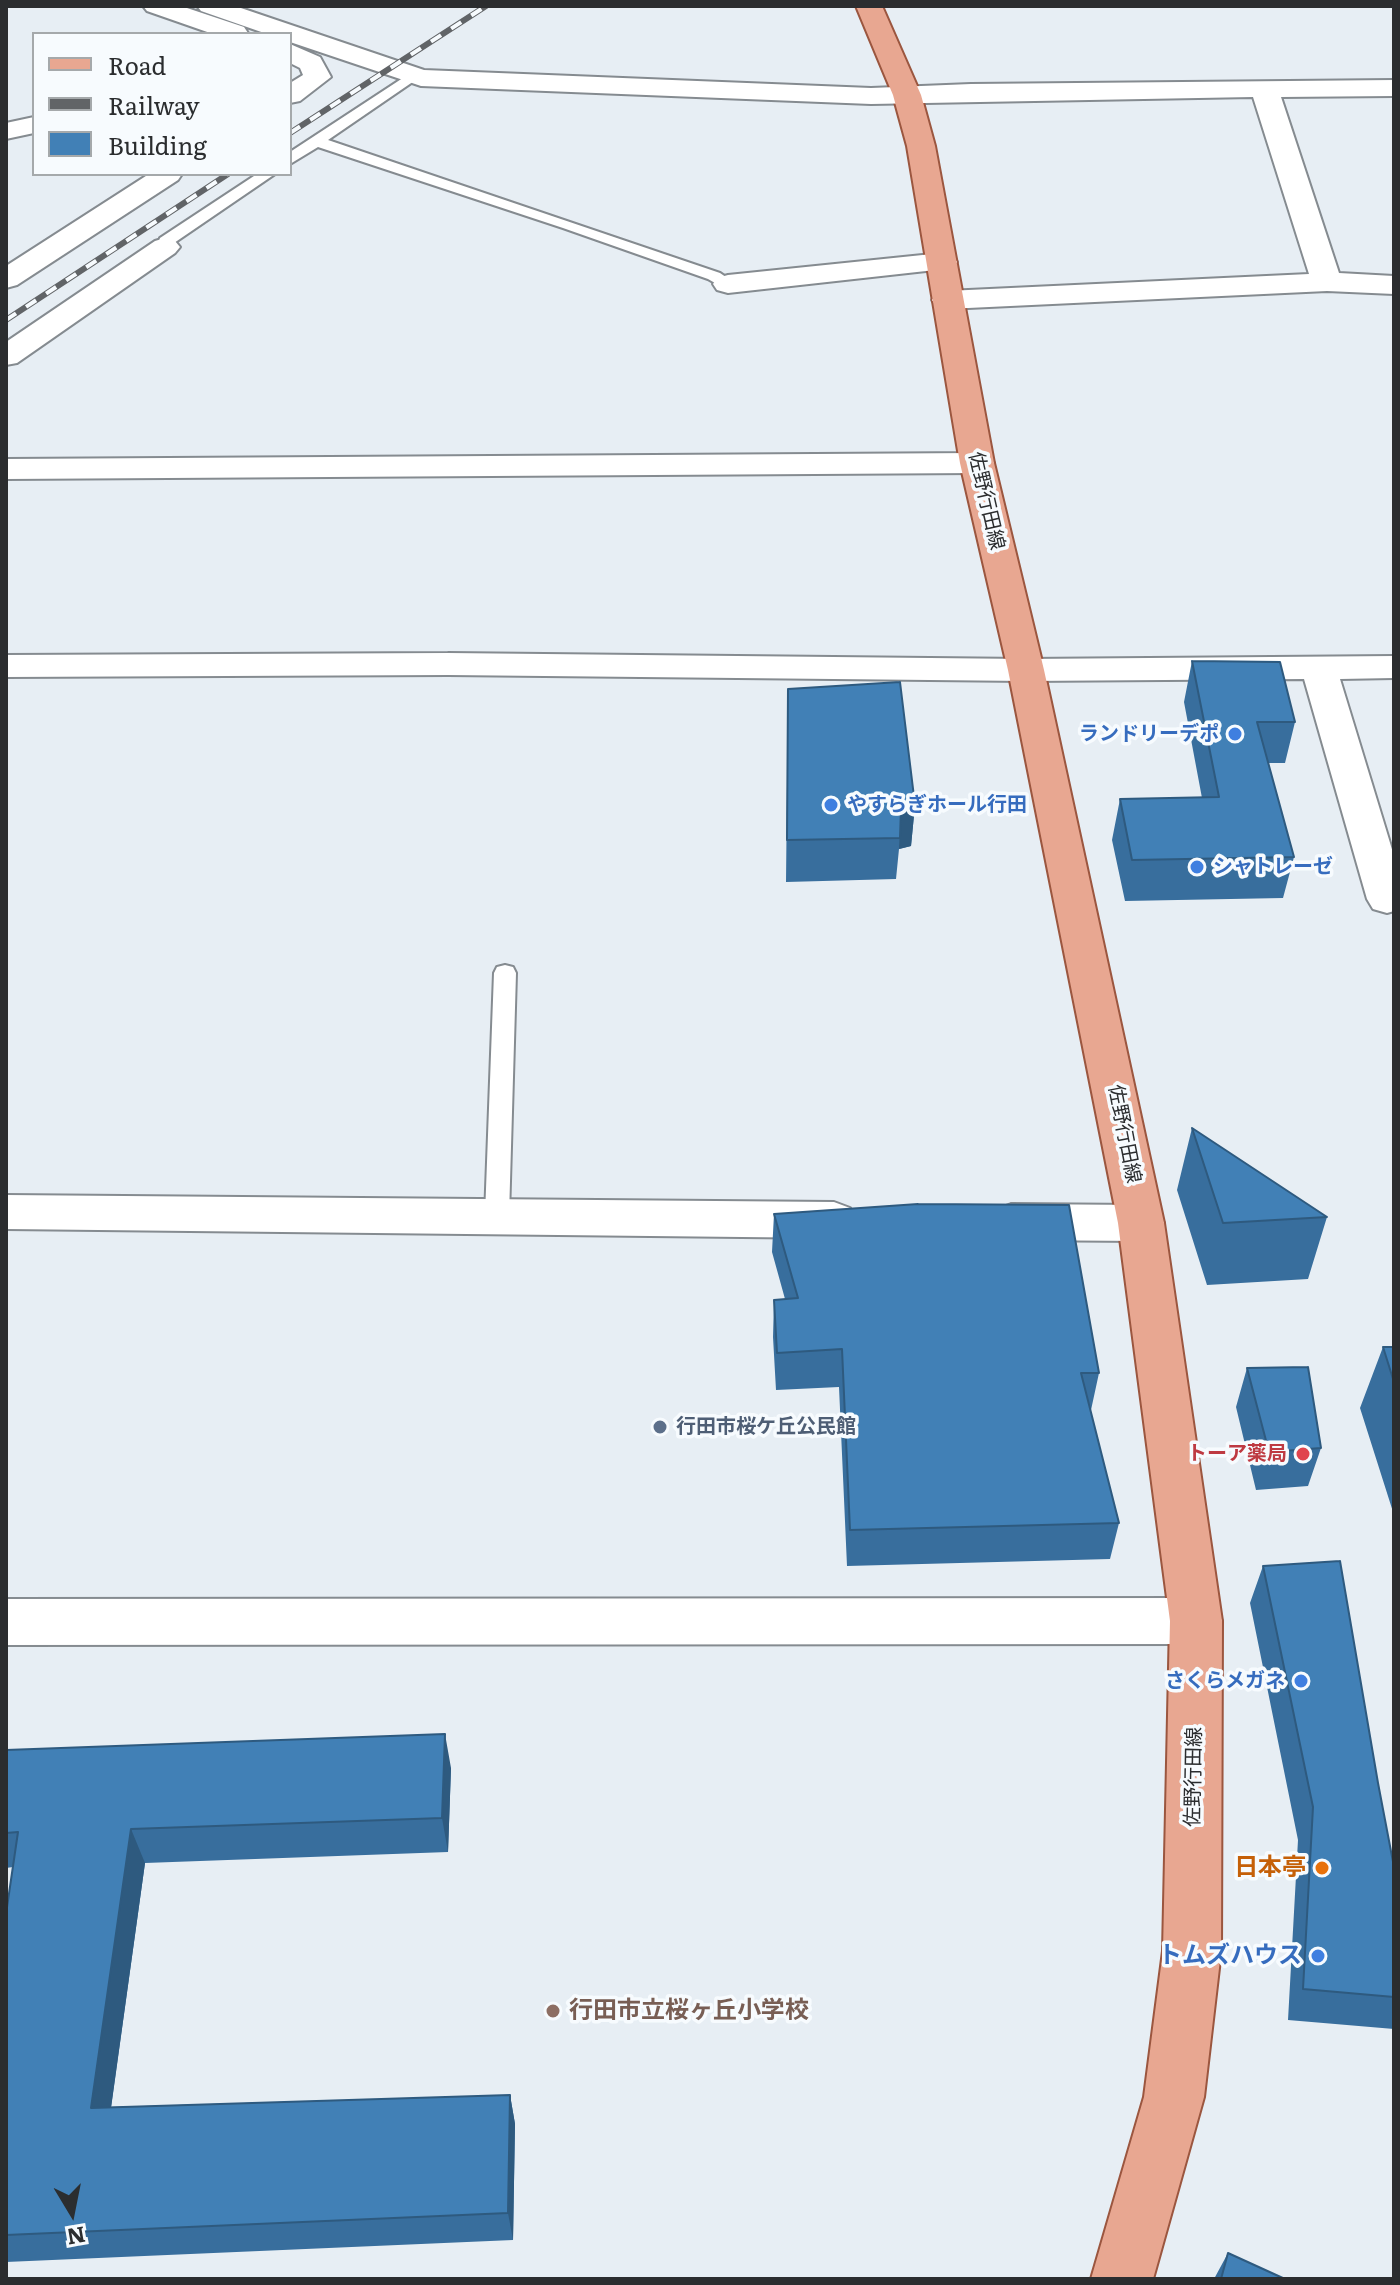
<!DOCTYPE html>
<meta charset="utf-8">
<style>
body{margin:0}
#map{position:relative;width:1400px;height:2285px;overflow:hidden;background:#e7eef4;font-family:Literata,serif}
canvas{display:block}
.frame{position:absolute;inset:0;border:8px solid #2b2d2f;pointer-events:none}
.legend{position:absolute;left:32px;top:32px;width:260px;height:144px;box-sizing:border-box;background:#f7fbfe;border:2px solid #a5a9ab;margin:0;padding:10px 14px;list-style:none;font-size:24px;color:#2b2d2f}
.legend li{display:flex;align-items:center;gap:16px;height:40px}
.legend b{width:40px;border:2px solid #a5a9ab}
.north{position:absolute;left:32px;top:2173px;width:80px;height:80px;-webkit-text-stroke:6px #f7fbfe;paint-order:stroke;rotate:170deg;font-size:22px;font-weight:700;line-height:32px;text-align:center;color:#2b2d2f}
.north::after{content:'';display:block;margin:auto;width:28px;height:36px;background:#2b2d2f;clip-path:polygon(50% 0,100% 100%,50% 72%,0 100%)}
</style>
<div id="map">
<canvas width="1400" height="2285"></canvas>
<div class="frame"></div>
<ul class="legend">
<li><b style="height:10px;background:#e8a791"></b>Road</li>
<li><b style="height:10px;background:#616467"></b>Railway</li>
<li><b style="height:22px;background:#4180b6"></b>Building</li>
</ul>
<div class="north">N</div>
</div>
<script>
const ctx = document.querySelector('canvas').getContext('2d');
ctx.lineJoin = 'round';
const poly = rows => new Path2D(rows.map(r => 'M' + r).join(''));
function trace(path, color, width, dash) { ctx.strokeStyle = color; ctx.lineWidth = width; ctx.lineCap = dash ? 'butt' : 'round'; ctx.setLineDash(dash || []); ctx.stroke(path); }
function fillPath(path, color) { ctx.fillStyle = color; ctx.fill(path, 'evenodd'); }
function write(font, color, halo, rows, align = 'center') {
  ctx.font = font + ' Literata,"Noto Sans JP",serif'; ctx.lineWidth = 7; ctx.setLineDash([]); ctx.textBaseline = 'middle'; ctx.strokeStyle = halo; ctx.fillStyle = color; for (const [text, x, y, turn = 0] of rows) {
    ctx.save(); ctx.translate(x, y); ctx.rotate((+turn || 0) * Math.PI / 180); ctx.textAlign = isNaN(turn) ? turn : align; if (halo) ctx.strokeText(text, 0, 0); ctx.fillText(text, 0, 0); ctx.restore();
  }
}
const service = poly([
 [412,72,417,73,417,79,328,140,720,273,736,284,734,287,722,287,708,279,563,228,318,147,290,164,290,152,412,72],
 [257,174,275,174,174,243,171,250,159,250,157,247,160,238,257,174],
 [505,965,513,967,516,973,509,1216,506,1223,497,1226,488,1223,485,1216,494,973,497,967,505,965]
]);
const minor = poly([
 [143,6,181,6,244,27,248,33,213,34,147,11,143,6],
 [197,6,235,6,424,70,871,88,971,84,1394,80,1394,96,1281,97,1339,273,1394,276,1394,294,1327,291,947,309,936,306,932,300,936,294,947,291,1309,274,1253,97,871,104,421,86,290,42,290,34,267,34,201,11,197,6],
 [290,44,320,57,331,77,300,101,290,103,290,83,303,75,300,68,290,63,290,44],
 [34,117,34,133,6,139,6,123,34,117],
 [149,174,182,174,178,180,17,285,6,288,6,266,149,174],
 [165,238,175,241,180,247,175,253,17,363,6,365,6,342,155,241,165,238],
 [942,253,953,256,957,262,953,268,728,293,717,290,713,284,717,278,728,275,942,253],
 [977,453,989,456,994,463,989,470,977,473,6,479,6,459,977,453],
 [448,653,1026,659,1394,656,1394,678,1340,679,1394,856,1394,911,1387,913,1373,909,1367,899,1304,679,1026,681,448,675,6,677,6,655,448,653],
 [6,1195,834,1202,850,1208,857,1220,850,1232,834,1238,6,1229,6,1195],
 [1011,1204,1141,1205,1157,1211,1164,1223,1157,1235,1141,1241,1011,1240,995,1234,988,1222,995,1210,1011,1204],
 [1196,1598,1214,1605,1222,1621,1214,1637,1196,1644,6,1645,6,1599,1196,1598]
]);
const primary = poly([
 [856,6,882,6,921,95,935,146,994,463,1044,670,1164,1223,1222,1621,1221,1951,1204,2097,1153,2279,1091,2279,1144,2097,1163,1951,1170,1621,1118,1223,1008,670,960,463,907,146,893,95,856,6]
]);
const rail = poly([
 [290,133,486,6],
 [6,320,228,174]
]);
const wall = poly([
 [1192,661,1295,722,1285,763,1268,763,1294,857,1283,898,1125,901,1112,840,1120,799,1202,798,1184,702],
 [788,689,915,805,911,846,899,849,896,879,786,882],
 [1192,1128,1327,1217,1308,1279,1207,1285,1177,1190],
 [774,1214,1099,1373,1091,1410,1090,1410,1119,1523,1110,1559,847,1566,839,1387,776,1390,773,1337,774,1300,785,1299,772,1252],
 [1383,1347,1394,1347,1394,1515,1360,1408],
 [1247,1368,1321,1448,1308,1486,1256,1490,1236,1407],
 [1263,1566,1378,1783,1394,1867,1394,2029,1288,2020,1298,1840,1250,1603],
 [6,1750,451,1768,448,1852,145,1863,111,2107,510,2095,515,2124,513,2240,6,2262,6,1914,13,1867,6,1868],
 [1228,2253,1285,2279,1214,2279]
]);
const shadedWall = poly([
 [915,805,911,846,899,849,901,808],
 [445,1734,451,1768,448,1852,442,1818],
 [131,1829,145,1863,107,2137,91,2108],
 [510,2095,515,2124,513,2240,508,2213]
]);
const building = poly([
 [1192,661,1280,662,1295,722,1257,722,1294,857,1132,860,1120,799,1219,797,1192,661],
 [900,682,915,805,901,808,900,838,787,840,788,689,900,682],
 [1192,1128,1327,1217,1223,1223,1192,1128],
 [918,1204,1069,1205,1099,1373,1081,1373,1119,1523,850,1530,842,1349,777,1353,774,1300,798,1298,774,1214,918,1204],
 [1383,1347,1394,1347,1394,1382,1383,1347],
 [1308,1367,1321,1448,1269,1452,1247,1368,1308,1367],
 [1340,1561,1378,1783,1394,1867,1394,1997,1303,1989,1313,1807,1263,1566,1340,1561],
 [445,1734,442,1818,131,1829,91,2108,510,2095,508,2213,6,2235,6,1914,18,1832,6,1833,6,1750,445,1734],
 [1228,2253,1285,2279,1221,2279,1228,2253]
]);
const markers = [
 [1235,734,8,"#3f7fe0"],
 [831,805,8,"#3f7fe0"],
 [1197,867,8,"#3f7fe0"],
 [660,1427,8,"#5c6f8a"],
 [1303,1454,8,"#e0444e"],
 [1301,1681,8,"#3f7fe0"],
 [1322,1868,8,"#e8710a"],
 [1318,1956,8,"#3f7fe0"],
 [553,2011,8,"#8d6e63"]
];
const streetNames = [
 ["佐野行田線",986,501,77],
 ["佐野行田線",1124,1134,79],
 ["佐野行田線",1194,1777,-89]
];
const shopNames = [
 ["ランドリーデポ",1219,734],
 ["やすらぎホール行田",847,805,"left"],
 ["シャトレーゼ",1213,867,"left"],
 ["さくらメガネ",1285,1681]
];
const serviceNames = [
 ["行田市桜ケ丘公民館",676,1427]
];
const healthNames = [
 ["トーア薬局",1287,1454]
];
const nearFoodnames = [
 ["日本亭",1306,1868]
];
const nearShopnames = [
 ["トムズハウス",1302,1956]
];
const nearEducationnames = [
 ["行田市立桜ヶ丘小学校",569,2011]
];
trace(service, '#858b90', 4);
trace(minor, '#858b90', 4);
trace(primary, '#9b563f', 4);
fillPath(service, '#fff');
fillPath(minor, '#fff');
fillPath(primary, '#e8a791');
trace(rail, '#616467', 6);
trace(rail, '#f7fbfe', 4, [12]);
fillPath(wall, '#386e9d');
fillPath(shadedWall, '#2e5a7f');
fillPath(building, '#4180b6');
trace(building, '#2e5a7f', 2);
for (const [x, y, r, color] of markers) { const dot = new Path2D(); dot.arc(x, y, r, 0, 2 * Math.PI); ctx.fillStyle = color; ctx.fill(dot); trace(dot, '#f7fbfe', 3); }
write('20px', '#2b2d2f', '#f7fbfe', streetNames);
write('bold 20px', '#366cbe', '#f7fbfe', shopNames, 'right');
write('bold 20px', '#4e5e75', '#f7fbfe', serviceNames, 'left');
write('bold 20px', '#be3a42', '#f7fbfe', healthNames, 'right');
write('bold 24px', '#c56008', '#f7fbfe', nearFoodnames, 'right');
write('bold 24px', '#366cbe', '#f7fbfe', nearShopnames, 'right');
write('bold 24px', '#785e54', '#f7fbfe', nearEducationnames, 'left');
</script>
